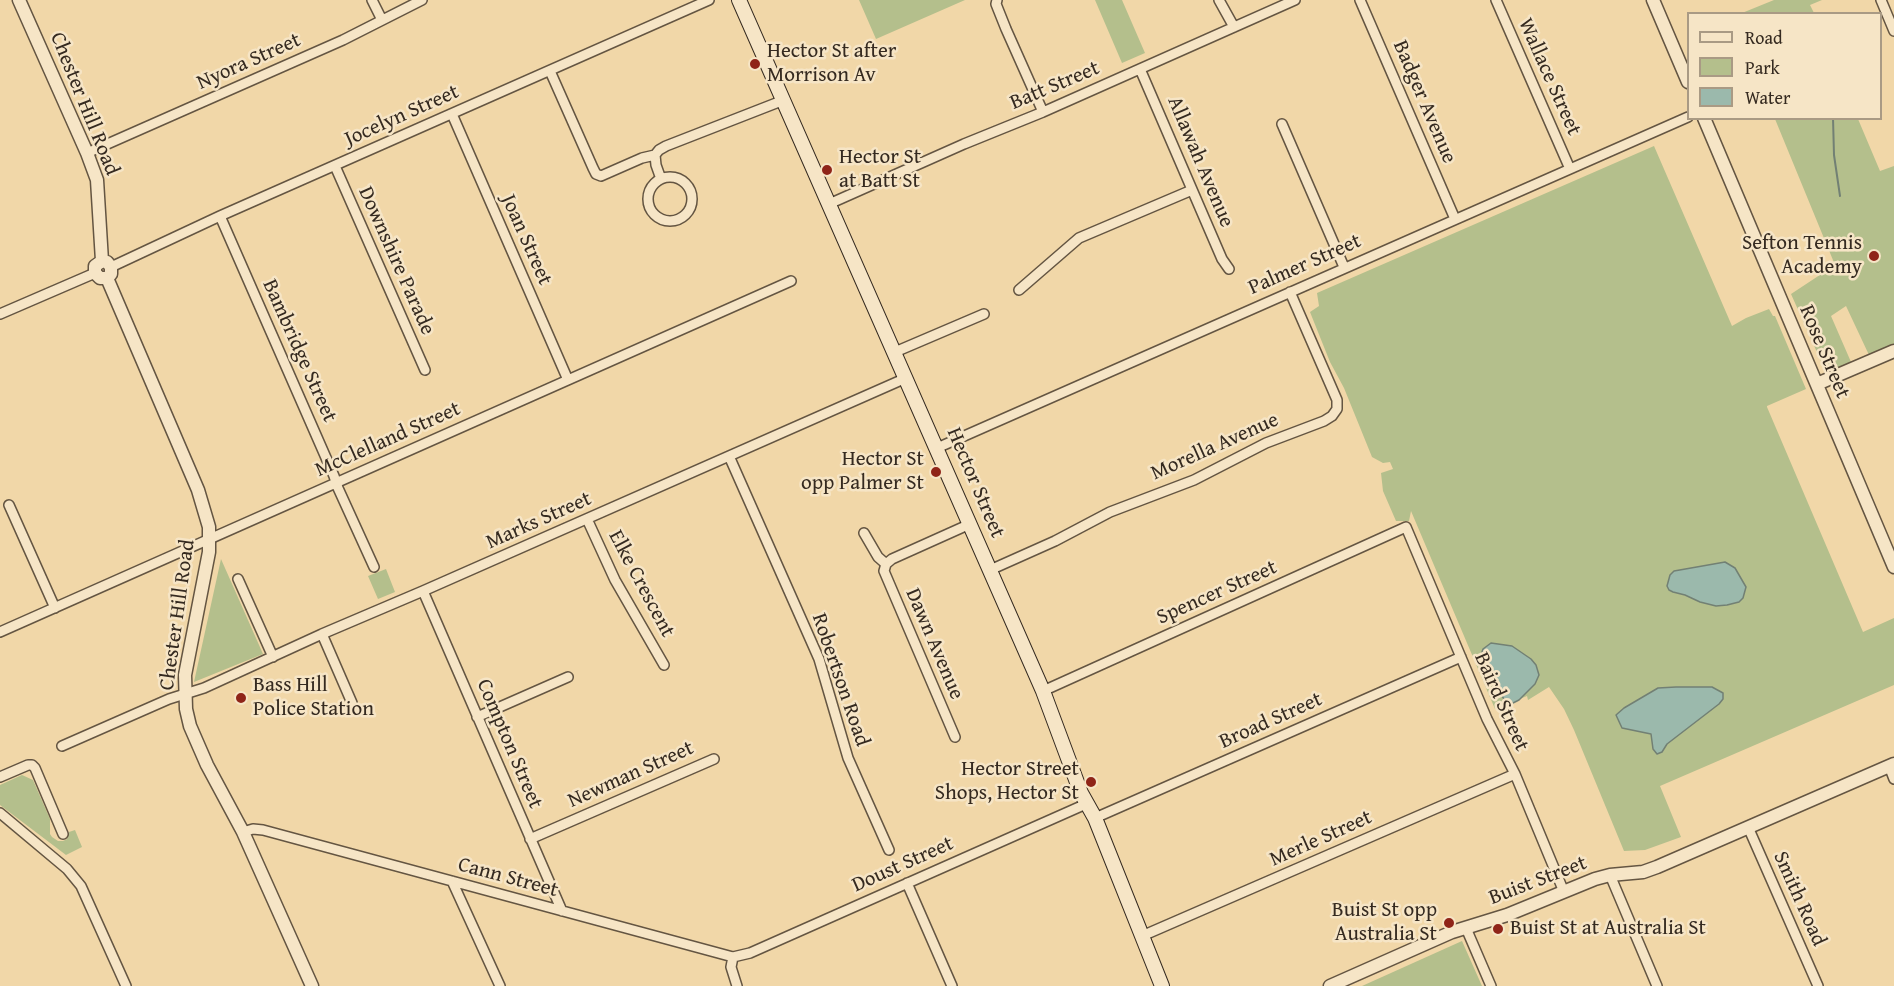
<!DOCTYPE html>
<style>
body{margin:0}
#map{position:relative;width:1894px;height:986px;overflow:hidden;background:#f1d7a8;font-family:"Gentium Book Plus",serif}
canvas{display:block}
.legend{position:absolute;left:1687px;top:12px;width:195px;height:108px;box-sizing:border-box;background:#f6e5c6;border:2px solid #a99a84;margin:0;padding:8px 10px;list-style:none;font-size:18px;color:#352a20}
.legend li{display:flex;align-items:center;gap:12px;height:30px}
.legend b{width:30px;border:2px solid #a99a84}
</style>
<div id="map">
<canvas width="1894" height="986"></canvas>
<ul class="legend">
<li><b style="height:8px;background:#f6e5c6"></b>Road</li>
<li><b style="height:16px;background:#b4bf8c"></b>Park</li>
<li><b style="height:16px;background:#9bb9ac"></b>Water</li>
</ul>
</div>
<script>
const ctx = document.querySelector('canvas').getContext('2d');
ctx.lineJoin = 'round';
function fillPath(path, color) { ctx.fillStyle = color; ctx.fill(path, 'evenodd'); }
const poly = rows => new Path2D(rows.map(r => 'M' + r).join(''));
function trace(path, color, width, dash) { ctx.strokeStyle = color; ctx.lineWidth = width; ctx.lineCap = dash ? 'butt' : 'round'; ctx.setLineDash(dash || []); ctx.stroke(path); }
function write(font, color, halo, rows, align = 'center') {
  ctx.font = font + ' "Gentium Book Plus",serif'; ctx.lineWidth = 5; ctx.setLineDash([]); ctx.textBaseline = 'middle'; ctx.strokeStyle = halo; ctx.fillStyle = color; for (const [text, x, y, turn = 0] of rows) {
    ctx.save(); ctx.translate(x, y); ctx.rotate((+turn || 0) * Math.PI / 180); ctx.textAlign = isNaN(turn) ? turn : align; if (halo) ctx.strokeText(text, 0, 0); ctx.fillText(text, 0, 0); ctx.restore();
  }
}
const green = poly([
 [859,0,965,0,876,39],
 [1095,0,1122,0,1145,53,1122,63],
 [1774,0,1822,0,1810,5,1814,13,1742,13],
 [1775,119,1858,119,1880,171,1894,166,1894,344,1869,355,1846,306,1831,316,1851,362,1832,370,1827,371,1824,368,1791,294,1835,265],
 [1654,146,1732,326,1746,318,1769,309,1773,316,1775,316,1806,389,1767,406,1767,407,1863,632,1894,618,1894,685,1660,786,1681,837,1645,850,1624,851,1574,730,1564,709,1549,687,1528,700,1527,696,1495,709,1411,511,1409,521,1396,521,1383,491,1381,473,1393,469,1390,462,1383,463,1372,457,1344,388,1330,362,1310,312,1319,306,1317,293],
 [221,559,263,654,194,682],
 [386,569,395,592,378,599,368,576],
 [22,775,33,780,50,819,50,834,52,837,58,841,63,841,67,839,69,832,75,830,82,847,66,855,0,805,0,785],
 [1462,941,1482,986,1362,986]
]);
const water = poly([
 [1725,562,1735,568,1746,587,1743,598,1739,602,1727,605,1716,606,1700,602,1685,595,1673,592,1669,590,1667,586,1670,575,1674,571,1725,562],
 [1491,643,1512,646,1531,659,1536,665,1539,675,1535,684,1519,700,1513,703,1504,699,1492,681,1481,655,1483,649,1491,643],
 [1676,687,1712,687,1723,693,1723,699,1719,704,1667,744,1662,752,1657,754,1653,749,1651,734,1622,728,1616,715,1624,708,1658,688,1676,687]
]);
const stream = poly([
 [1833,118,1834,155,1840,196]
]);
const minor = poly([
 [372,0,382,20],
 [997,0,996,4,1006,29,1043,112],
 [1219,0,1234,27],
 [1360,0,1455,219],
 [1496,0,1570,169],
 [1881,0,1894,31],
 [1140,69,1222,259,1229,269],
 [550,71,593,168,596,174,601,176,642,158,655,155,659,150,666,146,784,100],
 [452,114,568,380],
 [1282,124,1344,267],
 [87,153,343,40,422,0],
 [655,155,656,165,661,179],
 [335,166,425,370],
 '648 199a22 22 0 1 1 44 0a22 22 0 1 1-44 0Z',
 [829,204,964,144,1043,112,1295,0],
 [220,216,334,476,338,488,374,567],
 [111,267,220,216,709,0],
 [1019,290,1079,238,1192,190],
 [0,314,95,273],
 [895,352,984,314],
 [937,448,1688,117],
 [729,456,819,659,848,758,889,850],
 [9,505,55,608],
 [587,519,615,580,664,665],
 [864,533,878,557,886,564],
 [990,570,1055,541,1110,512,1194,480,1266,443,1324,421,1332,416,1337,409,1337,400,1290,292],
 [238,579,273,657],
 [423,591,562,911],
 [0,632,791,281],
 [322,634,352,703],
 [1043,691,1406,527,1487,719,1515,774,1564,892],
 [477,717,568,677],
 [955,737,884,571,886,564,892,559,970,524],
 [62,746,169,699,204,688,322,634,423,591,906,378],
 [1889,766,1894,779],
 [0,777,28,765,32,765,35,768,63,834],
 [0,813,67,869,81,886,126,986],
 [1095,818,1461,657],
 [1748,827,1818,986],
 [243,832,253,829,263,830,733,957,750,953,1086,804],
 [530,839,714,759],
 [1610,875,1657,986],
 [452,881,500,986],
 [907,883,952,986],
 [1466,928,1491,986],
 [1142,936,1515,774],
 [733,957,731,967,737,986]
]);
const tertiary = poly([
 [19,0,87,153,97,180,102,261],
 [1653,0,1688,82],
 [1704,118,1894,567],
 [102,261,95,266,95,273,100,278,107,278],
 [102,261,107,262,111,267,111,274,107,278],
 [107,278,198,490,209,527,209,552,185,675,186,709,190,726,207,765,243,832,312,986],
 [1817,384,1894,351],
 [1330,986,1452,932,1507,915,1595,879,1610,875,1643,872,1657,867,1894,764]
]);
const secondary = poly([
 [739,0,1043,691,1081,793,1095,818,1162,986]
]);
const markers = [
 [755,64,6,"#8f2418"],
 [827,170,6,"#8f2418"],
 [1874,256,6,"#8f2418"],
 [936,472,6,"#8f2418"],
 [241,698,6,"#8f2418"],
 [1091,782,6,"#8f2418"],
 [1449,923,6,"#8f2418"],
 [1498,929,6,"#8f2418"]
];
const poiNames = [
 ["Hector St after",767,52],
 ["Morrison Av",767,76],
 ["Hector St",839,158],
 ["at Batt St",839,182],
 ["Sefton Tennis",1862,244,"right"],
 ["Academy",1862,268,"right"],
 ["Hector St",924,460,"right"],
 ["opp Palmer St",924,484,"right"],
 ["Bass Hill",253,686],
 ["Police Station",253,710],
 ["Hector Street",1079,770,"right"],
 ["Shops, Hector St",1079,794,"right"],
 ["Buist St opp",1437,911,"right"],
 ["Australia St",1437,935,"right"],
 ["Buist St at Australia St",1510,929]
];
const streetNames = [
 ["Nyora Street",249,62,-24],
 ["Wallace Street",1549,77,66],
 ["Batt Street",1055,86,-23],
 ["Badger Avenue",1424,102,67],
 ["Chester Hill Road",84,104,68],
 ["Jocelyn Street",402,116,-24],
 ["Allawah Avenue",1200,162,67],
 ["Joan Street",526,240,66],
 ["Downshire Parade",396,261,66],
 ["Palmer Street",1305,265,-24],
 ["Bambridge Street",299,351,66],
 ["Rose Street",1824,352,67],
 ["McClelland Street",388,440,-24],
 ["Morella Avenue",1215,447,-24],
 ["Hector Street",975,483,67],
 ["Marks Street",539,521,-24],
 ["Elke Crescent",641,584,62],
 ["Spencer Street",1217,593,-24],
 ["Chester Hill Road",178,615,-82],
 ["Dawn Avenue",934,644,67],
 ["Robertson Road",840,680,71],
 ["Baird Street",1501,702,66],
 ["Broad Street",1271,721,-24],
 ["Compton Street",509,744,67],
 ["Newman Street",631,775,-24],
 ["Merle Street",1321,839,-24],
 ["Doust Street",903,865,-24],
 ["Cann Street",508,878,15],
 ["Buist Street",1538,881,-21],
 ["Smith Road",1799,899,66]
];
fillPath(green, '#b4bf8c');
fillPath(water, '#9bb9ac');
trace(water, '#728074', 1.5);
trace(stream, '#728074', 2);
trace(minor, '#645542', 12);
trace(tertiary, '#645542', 15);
trace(secondary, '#352a20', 16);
trace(minor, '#f6e5c6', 9);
trace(tertiary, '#f6e5c6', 12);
trace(secondary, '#f6e5c6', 14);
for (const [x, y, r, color] of markers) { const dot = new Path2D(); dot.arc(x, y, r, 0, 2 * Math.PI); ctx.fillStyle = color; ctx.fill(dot); trace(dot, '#f6e5c6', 2); }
write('21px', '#352a20', '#f6e5c6', poiNames, 'left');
write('21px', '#352a20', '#f6e5c6', streetNames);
</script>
